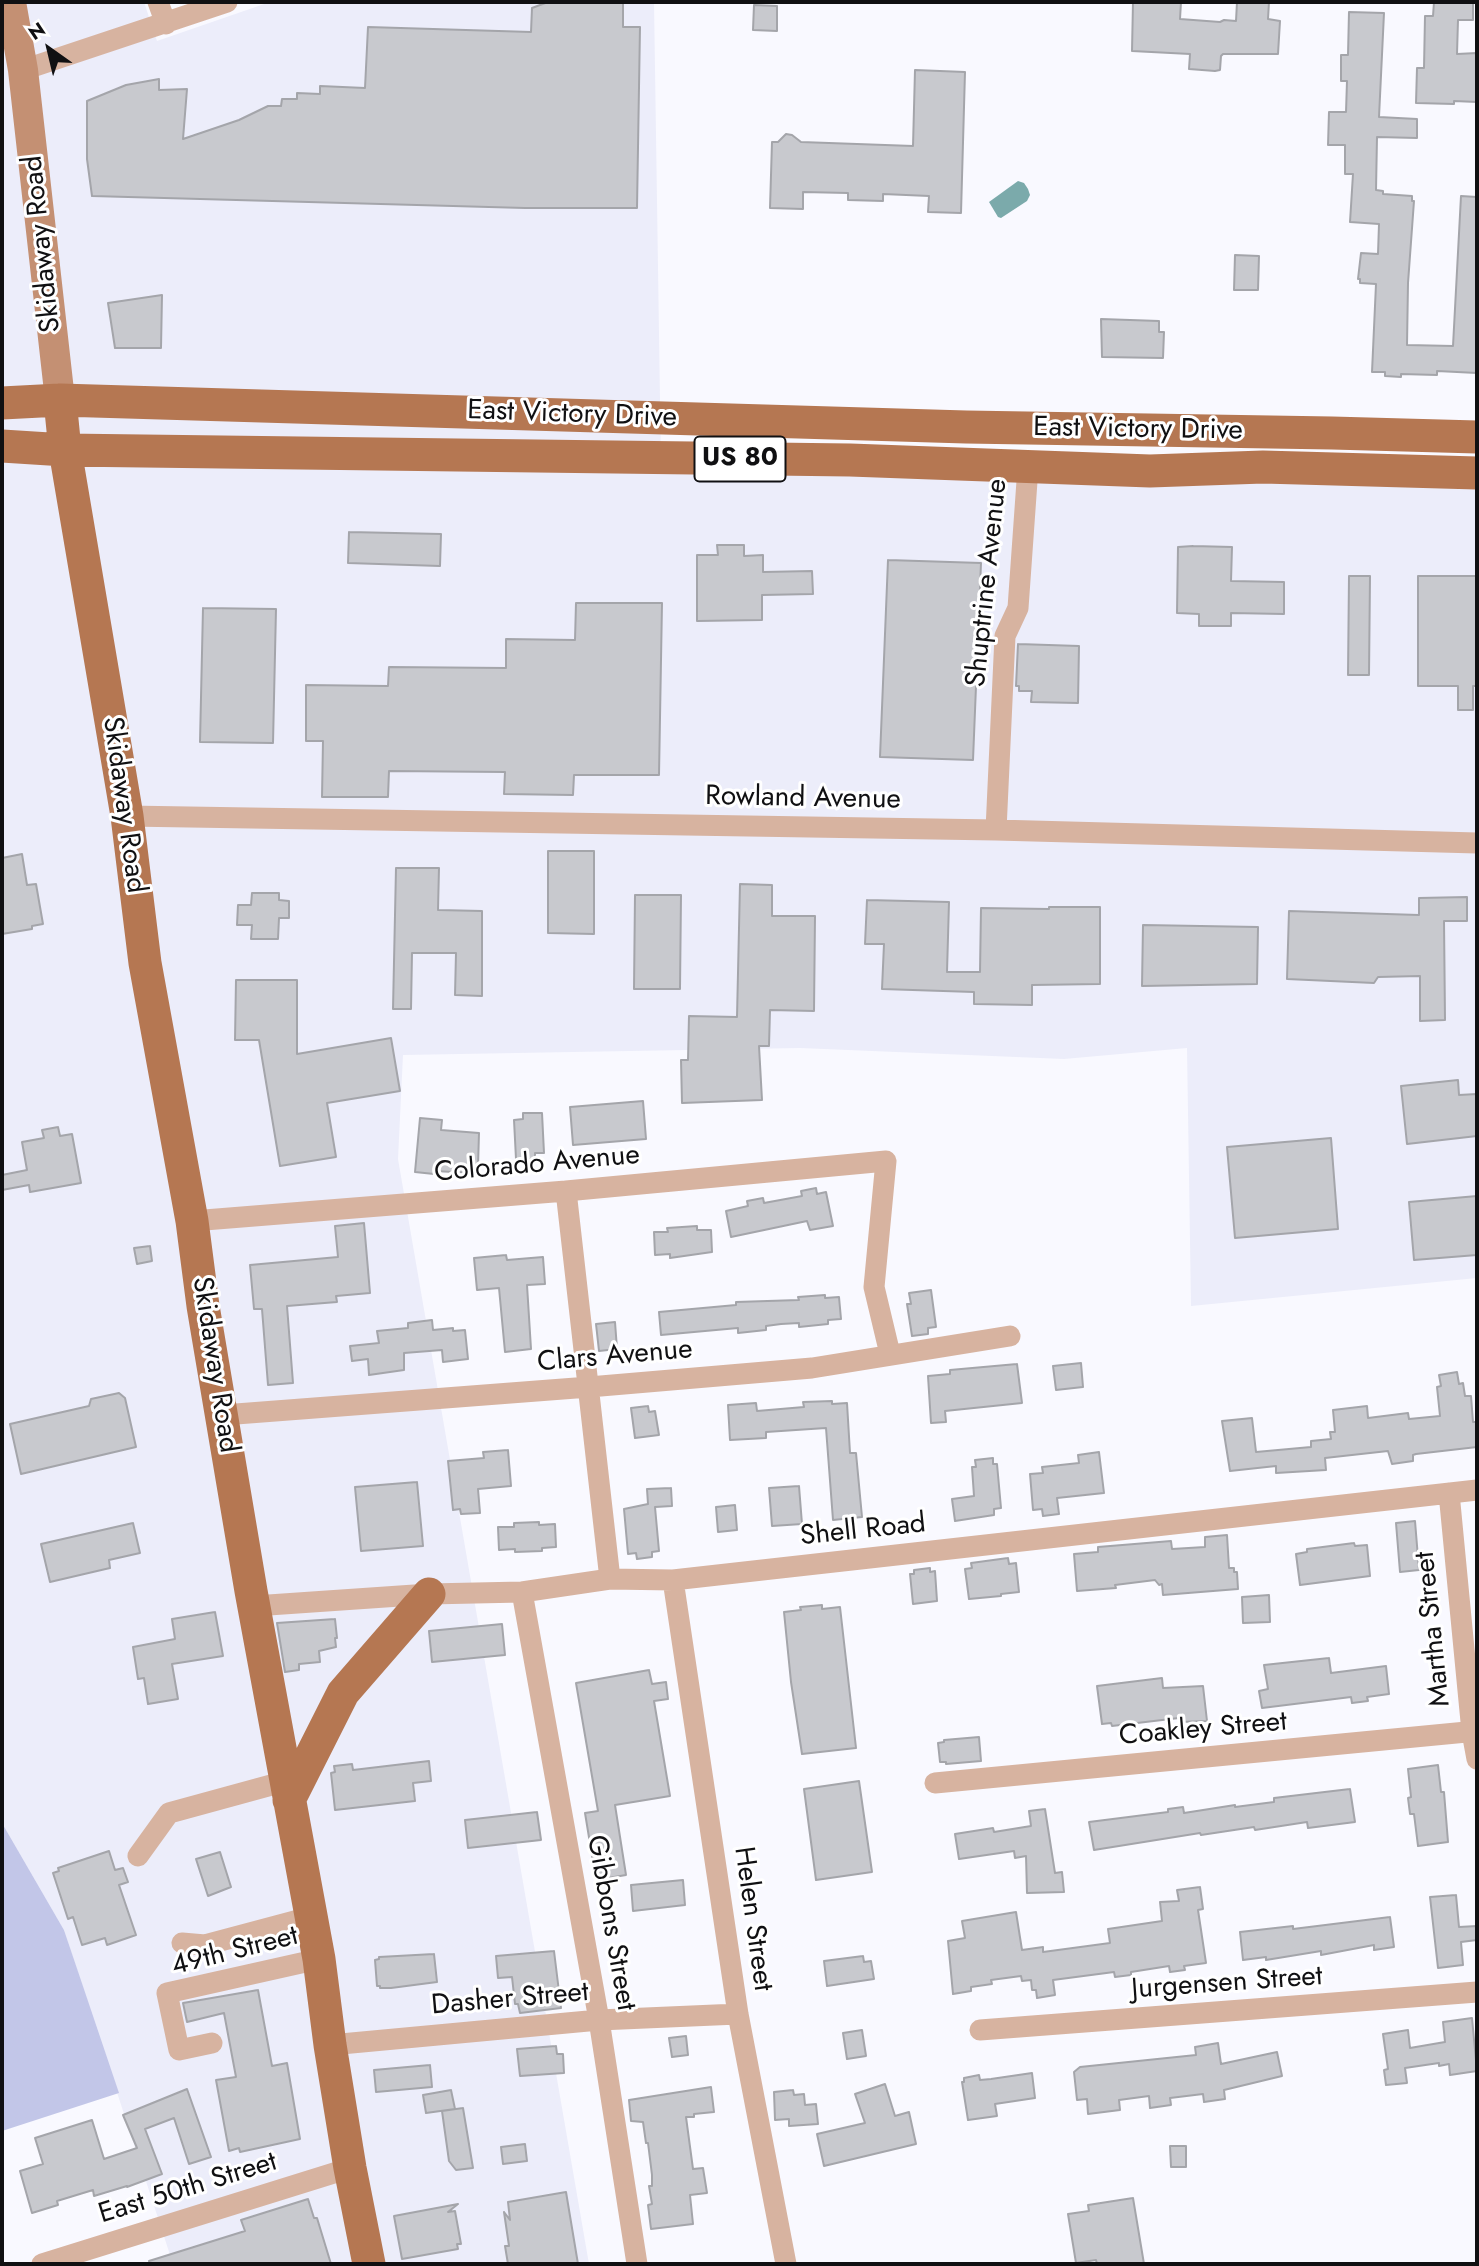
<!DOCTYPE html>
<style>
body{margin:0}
#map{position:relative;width:1479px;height:2266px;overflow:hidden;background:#f9f9ff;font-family:Jost,sans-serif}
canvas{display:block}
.frame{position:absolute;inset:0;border:4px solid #101012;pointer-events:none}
.north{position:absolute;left:14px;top:14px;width:70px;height:70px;-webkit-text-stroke:5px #fff;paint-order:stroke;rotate:326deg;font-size:19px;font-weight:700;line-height:28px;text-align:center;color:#101012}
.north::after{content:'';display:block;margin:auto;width:24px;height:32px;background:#101012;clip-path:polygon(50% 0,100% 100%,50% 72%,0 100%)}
</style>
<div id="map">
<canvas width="1479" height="2266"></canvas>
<div class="frame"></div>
<div class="north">N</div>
</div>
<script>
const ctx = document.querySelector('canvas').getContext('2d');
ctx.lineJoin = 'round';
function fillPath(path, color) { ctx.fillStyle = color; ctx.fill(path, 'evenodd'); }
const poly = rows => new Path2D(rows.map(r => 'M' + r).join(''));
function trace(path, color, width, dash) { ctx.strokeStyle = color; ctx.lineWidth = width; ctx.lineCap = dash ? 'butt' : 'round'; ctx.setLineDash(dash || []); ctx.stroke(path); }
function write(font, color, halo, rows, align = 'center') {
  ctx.font = font + ' Jost,sans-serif'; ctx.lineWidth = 6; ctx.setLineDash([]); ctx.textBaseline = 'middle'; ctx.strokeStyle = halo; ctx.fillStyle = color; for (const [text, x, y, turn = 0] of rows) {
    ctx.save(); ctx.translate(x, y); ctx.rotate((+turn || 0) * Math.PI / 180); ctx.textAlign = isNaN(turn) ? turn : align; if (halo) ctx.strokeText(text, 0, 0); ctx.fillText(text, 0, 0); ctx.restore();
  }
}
const built = poly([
 [2,2,144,2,157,41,270,2,654,2,661,466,1477,484,1477,1278,1191,1306,1187,1048,1064,1059,800,1048,403,1055,398,1159,589,2264,173,2264,64,1930,2,1823]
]);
const green = poly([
 [2,1823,64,1930,119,2093,2,2131]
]);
const water = poly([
 [1018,181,1024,183,1028,189,1030,195,1027,201,1001,218,998,217,989,202]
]);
const building = poly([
 [548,2,623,2,623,27,640,27,637,208,525,208,92,196,87,159,87,101,126,85,159,79,159,90,187,89,183,139,239,120,268,106,281,106,282,99,297,99,297,93,320,94,320,86,365,88,368,27,531,32,532,8,548,2],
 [1133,2,1181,2,1180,19,1220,22,1224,20,1236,21,1237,2,1269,2,1268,19,1280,21,1278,54,1223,54,1221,56,1220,70,1215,71,1189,69,1190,54,1132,51,1133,2],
 [1434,2,1473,2,1473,20,1458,20,1457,54,1477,53,1477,102,1454,101,1454,104,1416,103,1417,68,1424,68,1425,16,1433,16,1434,2],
 [754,5,777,6,777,31,753,30,754,5],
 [1349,12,1384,13,1379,117,1417,119,1417,138,1377,137,1376,190,1383,191,1383,194,1412,196,1412,201,1414,201,1408,283,1407,345,1453,346,1461,196,1477,197,1477,373,1437,371,1437,375,1401,374,1401,377,1385,376,1385,372,1372,372,1376,284,1360,283,1360,279,1358,279,1361,253,1378,254,1379,224,1350,222,1353,174,1345,174,1345,145,1328,145,1329,112,1346,112,1347,81,1341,81,1341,55,1348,55,1349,12],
 [915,70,965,72,961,213,928,212,929,196,883,194,883,201,848,200,848,193,803,192,803,209,770,208,772,142,778,142,786,134,792,135,801,142,913,146,915,70],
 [1235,255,1259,256,1258,290,1234,290,1235,255],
 [162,295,161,348,115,348,108,303,162,295],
 [1101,319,1159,321,1159,332,1164,332,1163,358,1102,357,1101,319],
 [349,532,441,534,440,566,348,563,349,532],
 [717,545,744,545,744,556,763,555,763,572,812,571,813,594,762,595,762,620,697,621,697,555,718,555,717,545],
 [1193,546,1232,547,1231,581,1284,582,1284,614,1231,613,1231,626,1199,626,1199,614,1177,613,1178,547,1193,546],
 [888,560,981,563,973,760,880,757,888,560],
 [1349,576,1370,576,1369,675,1348,675,1349,576],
 [1418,576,1477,576,1477,686,1473,686,1473,710,1458,710,1458,686,1418,686,1418,576],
 [576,603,662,603,659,775,574,775,573,795,504,794,505,772,389,771,388,797,322,797,323,741,306,741,306,685,388,686,389,667,506,668,506,639,575,640,576,603],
 [203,608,276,609,273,743,200,742,203,608],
 [1018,644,1079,646,1078,703,1031,702,1032,691,1019,691,1019,686,1016,686,1018,644],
 [548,851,594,851,594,934,548,933,548,851],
 [22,854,27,885,36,884,43,924,32,926,32,929,2,934,2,858,22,854],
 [396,868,439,868,438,910,482,911,482,996,455,995,456,953,412,953,411,1009,393,1009,396,868],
 [740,884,772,885,772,916,815,916,814,1011,770,1010,769,1046,759,1046,762,1100,682,1103,681,1060,688,1060,689,1016,737,1017,740,884],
 [252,893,279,893,279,900,289,901,289,918,279,918,278,939,251,939,252,925,237,925,238,905,251,905,252,893],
 [635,895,681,895,680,989,634,989,635,895],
 [1467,897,1467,921,1444,921,1445,1020,1420,1021,1420,976,1378,977,1374,983,1287,979,1289,911,1419,915,1419,898,1467,897],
 [867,900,949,902,947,972,980,972,981,908,1049,909,1049,907,1100,907,1100,984,1032,985,1032,1005,974,1004,974,992,882,989,884,944,865,944,867,900],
 [1143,925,1258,927,1257,984,1142,986,1143,925],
 [236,980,297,980,297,1054,391,1038,400,1091,327,1103,336,1157,280,1166,259,1040,235,1040,236,980],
 [1458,1080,1459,1095,1477,1094,1477,1136,1407,1144,1401,1086,1458,1080],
 [643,1101,646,1139,573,1145,570,1107,643,1101],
 [523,1113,542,1113,544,1153,535,1153,535,1159,516,1159,514,1120,523,1119,523,1113],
 [420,1118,442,1120,441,1130,479,1133,478,1167,474,1167,474,1173,434,1171,434,1174,415,1172,420,1118],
 [58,1127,60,1136,72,1134,81,1183,30,1192,29,1185,2,1190,2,1175,27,1170,22,1142,44,1138,42,1130,58,1127],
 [1331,1138,1338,1229,1235,1238,1227,1147,1331,1138],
 [816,1188,817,1194,826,1192,833,1226,810,1230,807,1221,731,1237,726,1211,748,1206,747,1201,763,1198,764,1203,802,1196,801,1191,816,1188],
 [1477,1196,1477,1255,1414,1260,1409,1202,1477,1196],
 [364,1223,370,1293,336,1296,337,1302,287,1306,293,1383,268,1385,262,1309,254,1309,250,1265,338,1257,335,1226,364,1223],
 [697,1226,697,1230,711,1230,712,1252,670,1258,670,1254,655,1255,654,1232,668,1232,667,1228,697,1226],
 [150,1246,152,1261,137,1264,134,1248,150,1246],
 [506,1255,507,1260,543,1257,545,1284,527,1285,531,1349,505,1352,499,1288,477,1290,474,1258,506,1255],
 [931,1290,936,1327,928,1328,928,1334,912,1336,907,1304,911,1304,909,1293,931,1290],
 [825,1295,825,1298,839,1297,841,1319,828,1320,828,1324,799,1327,799,1323,781,1324,766,1326,766,1330,738,1333,738,1328,661,1335,659,1312,736,1305,736,1302,799,1300,798,1297,825,1295],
 [432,1320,433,1330,453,1328,453,1331,465,1330,468,1359,443,1362,442,1350,404,1353,404,1370,369,1375,368,1359,352,1361,350,1346,379,1343,377,1331,408,1328,408,1323,432,1320],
 [615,1322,617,1349,599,1351,596,1324,615,1322],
 [1081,1363,1083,1387,1056,1390,1053,1366,1081,1363],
 [1017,1364,1022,1403,945,1411,946,1422,931,1423,928,1376,950,1374,950,1370,1017,1364],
 [1457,1372,1459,1384,1463,1383,1465,1396,1471,1396,1473,1422,1477,1422,1477,1447,1416,1454,1413,1455,1413,1461,1392,1464,1388,1451,1325,1458,1326,1470,1276,1473,1276,1466,1230,1471,1222,1421,1252,1418,1256,1452,1311,1447,1311,1441,1331,1439,1330,1432,1335,1432,1333,1410,1367,1406,1368,1418,1408,1413,1409,1419,1440,1416,1437,1387,1441,1386,1439,1375,1457,1372],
 [119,1393,125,1398,136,1447,21,1474,10,1424,89,1406,91,1399,119,1393],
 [832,1401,832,1404,847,1403,850,1453,856,1453,862,1517,833,1520,826,1428,766,1432,766,1438,730,1440,728,1405,756,1403,757,1411,804,1407,803,1402,832,1401],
 [648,1406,649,1412,655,1411,659,1435,635,1438,631,1408,648,1406],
 [508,1450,511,1486,478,1489,480,1513,461,1514,460,1509,453,1510,448,1461,484,1458,483,1452,508,1450],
 [1099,1452,1104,1493,1057,1498,1059,1514,1043,1516,1042,1509,1033,1510,1030,1474,1043,1473,1042,1467,1079,1463,1078,1455,1099,1452],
 [993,1458,993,1464,997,1464,1001,1508,994,1509,994,1515,955,1521,952,1499,974,1496,972,1467,976,1467,975,1460,993,1458],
 [417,1482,423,1546,361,1551,355,1487,417,1482],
 [799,1486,802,1524,772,1526,769,1488,799,1486],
 [671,1488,672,1506,655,1507,659,1551,652,1552,652,1557,637,1559,636,1553,628,1554,624,1509,648,1504,647,1489,671,1488],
 [735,1505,737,1530,718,1532,716,1507,735,1505],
 [1415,1521,1419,1570,1400,1572,1396,1523,1415,1521],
 [539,1522,539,1525,555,1524,556,1547,542,1548,542,1551,515,1552,515,1549,499,1550,498,1527,514,1527,514,1523,539,1522],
 [133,1523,140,1553,109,1560,110,1568,50,1582,41,1544,133,1523],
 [1227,1535,1229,1568,1234,1568,1234,1572,1237,1572,1238,1589,1163,1595,1162,1584,1159,1585,1155,1580,1115,1585,1116,1588,1077,1591,1074,1554,1098,1552,1098,1547,1171,1541,1172,1549,1205,1547,1205,1537,1227,1535],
 [1354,1543,1355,1546,1367,1545,1370,1576,1300,1585,1296,1554,1307,1552,1307,1549,1354,1543],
 [1008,1558,1009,1564,1016,1563,1019,1592,1001,1594,1001,1596,969,1599,965,1569,972,1568,971,1563,1008,1558],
 [930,1568,930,1572,935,1571,937,1601,913,1604,910,1574,914,1574,914,1570,930,1568],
 [1269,1595,1270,1622,1243,1623,1242,1597,1269,1595],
 [822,1605,822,1609,840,1607,856,1748,802,1754,791,1682,784,1612,801,1610,800,1607,822,1605],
 [215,1612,223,1656,172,1664,178,1699,148,1704,144,1678,138,1679,133,1647,175,1639,172,1619,215,1612],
 [335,1619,337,1638,335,1638,336,1647,319,1651,320,1662,299,1664,299,1670,285,1672,277,1623,335,1619],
 [502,1624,505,1655,432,1662,429,1631,502,1624],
 [1329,1658,1331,1673,1386,1666,1389,1694,1367,1697,1368,1701,1352,1703,1351,1697,1262,1708,1259,1691,1268,1689,1264,1665,1329,1658],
 [649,1670,652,1684,666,1682,668,1699,654,1701,670,1796,615,1805,626,1875,596,1880,585,1813,598,1811,576,1683,649,1670],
 [1162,1678,1163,1688,1203,1686,1207,1721,1180,1722,1179,1718,1112,1726,1111,1723,1102,1724,1097,1686,1162,1678],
 [979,1737,981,1761,946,1764,946,1762,940,1762,938,1743,944,1742,944,1740,979,1737],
 [429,1761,431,1781,413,1783,415,1801,335,1810,331,1773,335,1772,334,1766,352,1764,353,1770,429,1761],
 [1438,1765,1441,1792,1444,1792,1448,1842,1418,1846,1414,1814,1410,1814,1408,1798,1411,1797,1408,1769,1438,1765],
 [859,1781,872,1872,816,1880,804,1789,859,1781],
 [1350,1789,1355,1822,1308,1828,1307,1822,1255,1830,1254,1827,1201,1835,1200,1833,1094,1850,1089,1822,1168,1812,1168,1809,1183,1807,1184,1813,1235,1805,1235,1807,1274,1802,1274,1798,1350,1789],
 [1045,1809,1055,1873,1062,1872,1064,1892,1027,1893,1026,1856,1015,1858,1014,1851,959,1859,955,1834,993,1828,994,1832,1031,1826,1029,1811,1045,1809],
 [537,1812,541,1840,468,1848,465,1820,537,1812],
 [109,1851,115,1870,123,1868,128,1882,119,1885,136,1935,107,1945,105,1938,82,1945,73,1917,68,1919,53,1873,59,1871,58,1868,109,1851],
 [220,1852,231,1887,208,1896,196,1859,220,1852],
 [683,1880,685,1905,633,1911,631,1885,683,1880],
 [1200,1887,1203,1909,1198,1910,1206,1963,1184,1966,1185,1970,1170,1972,1169,1966,1131,1972,1131,1975,1115,1977,1114,1972,1053,1980,1055,1995,1037,1998,1036,1990,1032,1990,1031,1980,1022,1981,1021,1976,991,1980,992,1984,971,1987,971,1991,953,1994,948,1941,965,1938,962,1921,1016,1912,1022,1950,1043,1947,1043,1952,1110,1943,1108,1929,1162,1921,1160,1902,1179,1901,1177,1890,1200,1887],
 [1456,1895,1459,1927,1477,1926,1477,1940,1461,1942,1463,1965,1438,1968,1430,1897,1456,1895],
 [1390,1917,1394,1947,1374,1950,1374,1945,1321,1955,1321,1951,1266,1960,1266,1957,1243,1960,1240,1932,1293,1926,1293,1929,1390,1917],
 [554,1951,561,2008,520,2013,518,2004,515,2004,512,1977,498,1978,496,1956,554,1951],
 [434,1954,437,1982,391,1988,380,1988,380,1986,377,1986,375,1960,379,1959,379,1957,434,1954],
 [863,1956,864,1962,871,1961,874,1979,827,1986,824,1961,863,1956],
 [258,1990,272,2066,287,2063,300,2139,240,2152,239,2148,229,2151,216,2080,236,2077,224,2013,187,2022,183,2003,258,1990],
 [1472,2018,1477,2071,1450,2075,1449,2064,1439,2066,1439,2063,1405,2068,1407,2083,1386,2085,1384,2070,1388,2069,1383,2034,1408,2030,1410,2048,1445,2042,1443,2022,1472,2018],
 [862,2030,866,2056,847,2059,843,2033,862,2030],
 [686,2036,688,2055,672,2057,669,2038,686,2036],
 [1218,2043,1221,2064,1277,2052,1282,2076,1224,2090,1225,2099,1204,2102,1203,2094,1170,2098,1171,2105,1150,2108,1149,2096,1119,2100,1120,2110,1088,2114,1087,2099,1077,2100,1074,2072,1080,2067,1196,2055,1195,2047,1218,2043],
 [556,2046,557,2054,563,2054,564,2073,520,2076,517,2049,556,2046],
 [430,2065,432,2087,376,2092,374,2070,430,2065],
 [1032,2073,1035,2098,995,2104,997,2116,968,2120,962,2082,964,2082,964,2078,979,2075,980,2080,991,2079,1032,2073],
 [885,2084,895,2116,909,2112,916,2144,824,2166,817,2134,865,2123,855,2094,885,2084],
 [711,2087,714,2112,694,2114,694,2117,686,2117,693,2169,703,2168,707,2193,690,2195,693,2224,651,2229,648,2205,652,2204,649,2186,652,2186,652,2175,648,2143,646,2143,643,2122,631,2121,629,2100,711,2087],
 [187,2089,211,2157,189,2164,174,2118,145,2129,162,2174,127,2187,127,2186,94,2196,93,2190,57,2201,58,2205,32,2213,20,2171,43,2164,35,2138,92,2120,104,2159,137,2148,123,2115,187,2089],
 [451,2090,455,2109,426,2113,423,2095,451,2090],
 [793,2090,794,2095,804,2094,805,2105,816,2104,818,2124,789,2126,789,2119,775,2120,774,2092,793,2090],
 [463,2108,473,2168,456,2170,449,2161,442,2111,463,2108],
 [525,2144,527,2161,503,2164,501,2147,525,2144],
 [1170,2146,1186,2146,1186,2167,1171,2167,1170,2146],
 [566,2192,578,2264,508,2264,505,2246,509,2246,504,2212,510,2220,508,2202,566,2192],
 [1133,2198,1144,2264,1097,2264,1096,2260,1076,2263,1068,2214,1089,2211,1088,2205,1133,2198],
 [308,2199,314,2218,317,2218,331,2264,150,2264,149,2261,245,2231,241,2220,308,2199],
 [458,2204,448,2212,455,2211,461,2244,457,2244,458,2249,402,2259,394,2216,458,2204]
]);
const street = poly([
 [158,2,166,24],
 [23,70,227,2],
 [127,816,996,830,1477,843],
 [996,830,1005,636,1018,608,1028,467],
 [566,1191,610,1579],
 [192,1221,566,1191,886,1161,874,1287,890,1354],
 [223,1415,589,1387,812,1368,1010,1336],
 [1449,1493,1472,1732,1477,1759],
 [673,1580,738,2014,786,2264],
 [522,1592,599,2020,637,2264],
 [254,1606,429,1594,522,1592,610,1579,673,1580,1477,1490],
 [935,1783,1477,1731],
 [138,1856,169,1813,286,1781],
 [182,1943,205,1945,310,1917],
 [980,2030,1477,1992],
 [212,2043,179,2050,167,1993,319,1959],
 [330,2045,599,2020,738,2014],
 [42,2264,350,2168]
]);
const secondary = poly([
 [11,2,23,70,60,400]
]);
const primary = poly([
 [60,400,65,450,127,816,145,963,192,1221,203,1306,251,1591,319,1959,330,2045,350,2168,369,2264],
 [2,403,60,400,966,427,1332,433,1477,437],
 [2,446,65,450,850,460,1150,471,1263,467,1477,473],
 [289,1800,343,1693,429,1594]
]);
const shields = [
 [740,459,91]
];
const shieldNames = [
 ["US 80",740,459]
];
const streetNames = [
 ["Skidaway Road",43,244,-96],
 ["East Victory Drive",572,415,2],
 ["East Victory Drive",1138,430,1],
 ["Shuptrine Avenue",988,583,-84],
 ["Rowland Avenue",803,799,1],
 ["Skidaway Road",123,805,82],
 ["Colorado Avenue",537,1165,-5],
 ["Clars Avenue",615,1357,-5],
 ["Skidaway Road",214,1365,81],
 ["Shell Road",863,1531,-6],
 ["Martha Street",1434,1629,-96],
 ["Coakley Street",1203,1730,-5],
 ["Helen Street",752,1919,82],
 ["Gibbons Street",610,1923,80],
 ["49th Street",235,1952,-14],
 ["Jurgensen Street",1227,1984,-4],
 ["Dasher Street",510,2000,-5],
 ["East 50th Street",188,2189,-17]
];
fillPath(built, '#ecedfa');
fillPath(green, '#c2c6e8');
fillPath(water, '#7baaab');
fillPath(building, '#c8c9ce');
trace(building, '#a4a5aa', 2);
trace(street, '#d7b3a0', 21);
trace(secondary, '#c49073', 30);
trace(primary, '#b57752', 33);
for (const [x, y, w] of shields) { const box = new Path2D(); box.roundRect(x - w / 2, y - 22.5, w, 45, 5); ctx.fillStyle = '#fff'; ctx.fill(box); trace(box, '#101012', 2); }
write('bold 26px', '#101012', null, shieldNames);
write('28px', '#101012', '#fff', streetNames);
</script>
